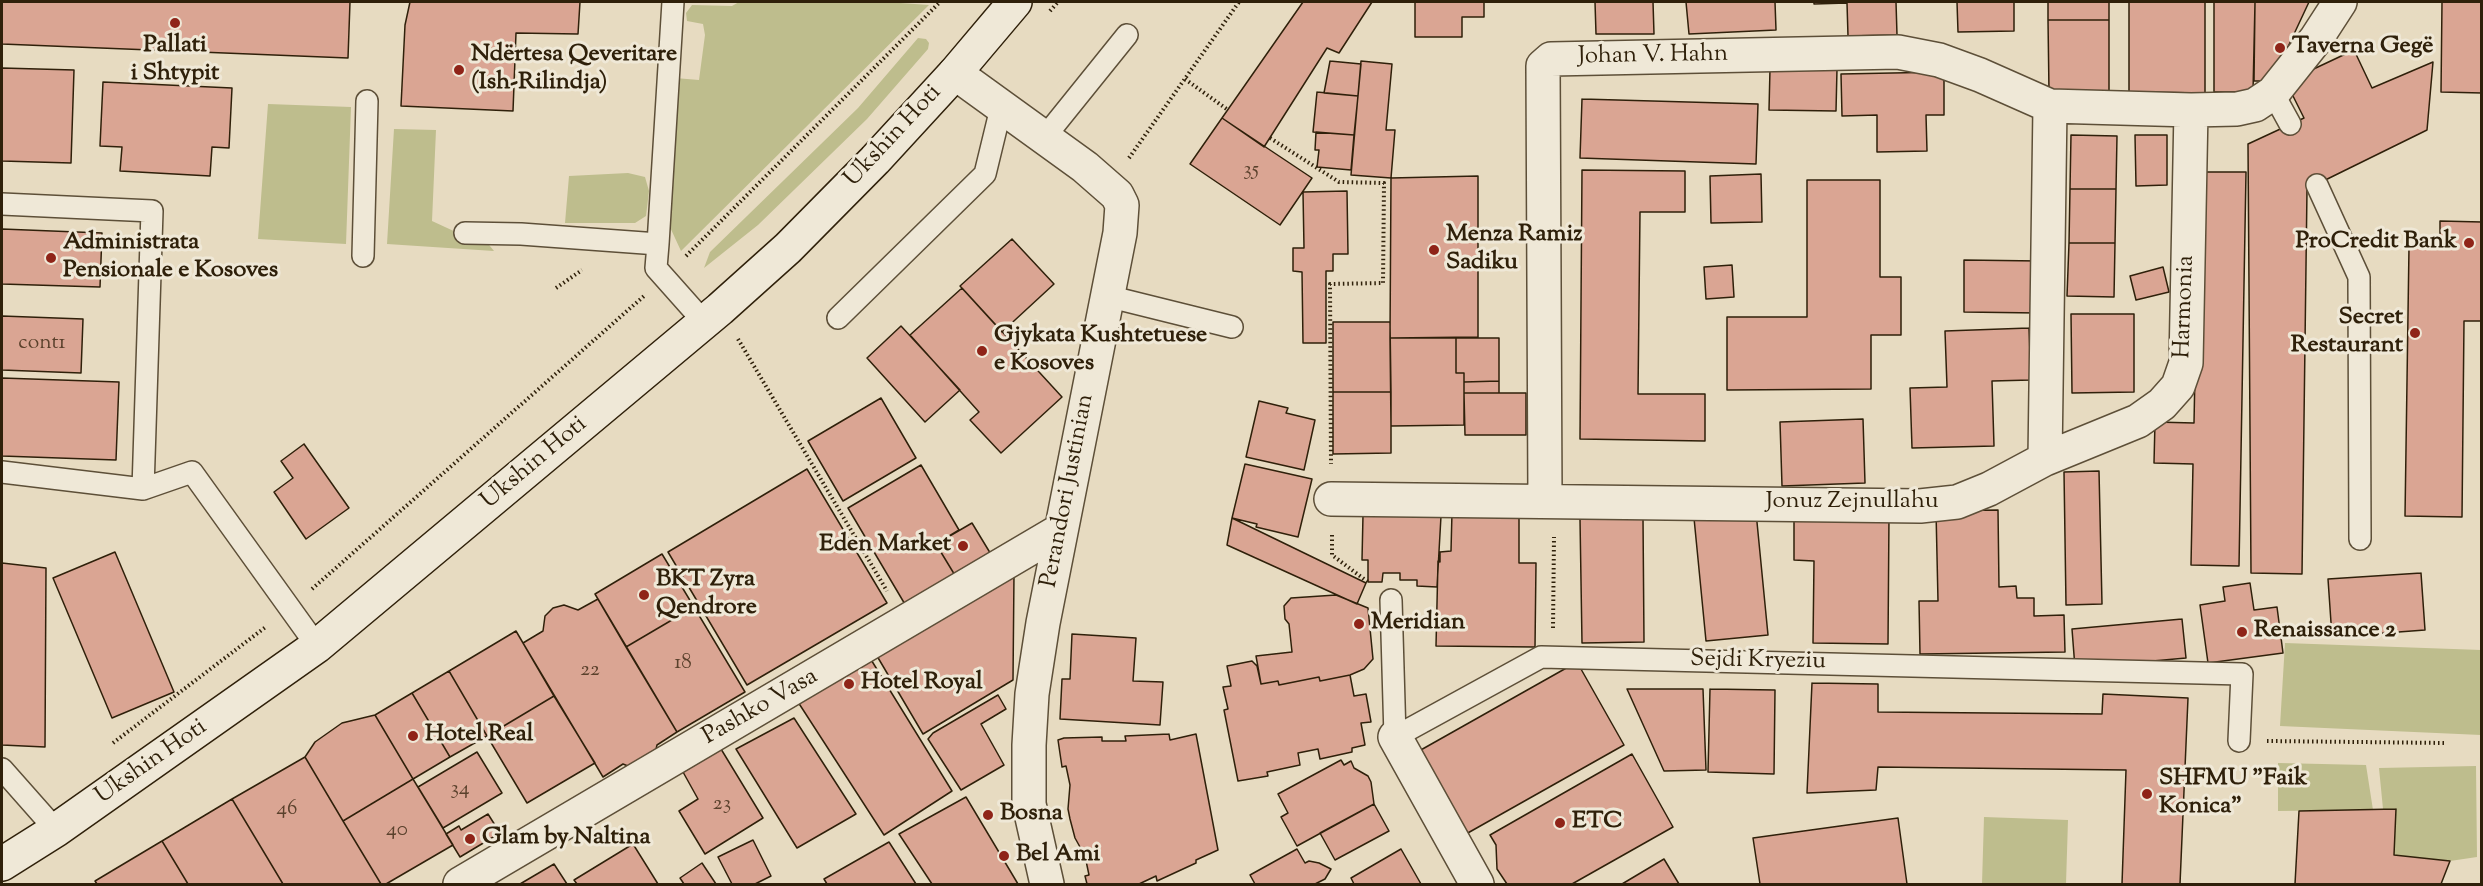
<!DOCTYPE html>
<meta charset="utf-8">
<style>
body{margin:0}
#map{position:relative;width:2483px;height:886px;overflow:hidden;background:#e7dbc1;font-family:"Sorts Mill Goudy",serif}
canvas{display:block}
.frame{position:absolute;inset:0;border:3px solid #2f200a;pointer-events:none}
</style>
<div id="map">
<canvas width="2483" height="886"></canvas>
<div class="frame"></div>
</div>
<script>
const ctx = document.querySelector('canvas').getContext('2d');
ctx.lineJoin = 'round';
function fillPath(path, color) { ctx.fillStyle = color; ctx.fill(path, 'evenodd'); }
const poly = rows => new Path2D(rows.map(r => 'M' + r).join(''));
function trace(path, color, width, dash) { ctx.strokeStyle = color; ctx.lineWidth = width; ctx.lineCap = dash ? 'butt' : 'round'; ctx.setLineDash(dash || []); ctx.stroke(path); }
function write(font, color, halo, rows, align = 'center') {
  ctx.font = font + ' "Sorts Mill Goudy",serif'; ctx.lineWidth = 6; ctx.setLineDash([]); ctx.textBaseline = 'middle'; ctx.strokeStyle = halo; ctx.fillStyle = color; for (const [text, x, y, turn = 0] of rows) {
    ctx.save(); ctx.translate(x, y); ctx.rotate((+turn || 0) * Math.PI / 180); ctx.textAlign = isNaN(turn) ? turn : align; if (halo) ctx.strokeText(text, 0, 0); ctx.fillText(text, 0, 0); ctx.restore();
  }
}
const green = poly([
 [739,2,886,2,929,5,681,251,669,225,675,78,699,80,705,35,703,24,687,21,686,13,692,5,732,6],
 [918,38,926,39,929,43,928,49,867,119,758,225,704,268,710,252,858,108],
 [268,104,351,107,346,244,258,239],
 [394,129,436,130,432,221,458,233,481,235,494,251,387,244],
 [628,173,645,177,649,191,646,216,635,223,565,223,569,176],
 [2285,643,2481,650,2481,735,2280,726],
 [2278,763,2366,765,2373,810,2278,811],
 [2476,766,2477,857,2450,861,2394,855,2396,809,2383,809,2379,768],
 [1984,817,2068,820,2066,884,1982,884]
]);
const building = poly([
 [2,2,350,2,348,58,2,44,2,2],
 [410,2,580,2,578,34,516,33,513,111,401,106,405,25,410,2],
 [1303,2,1372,2,1339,53,1327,48,1264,147,1222,118,1303,2],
 [1415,2,1484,2,1484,17,1462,17,1462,37,1415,37,1415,2],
 [1595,2,1653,2,1654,34,1596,34,1595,2],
 [1686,2,1775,2,1776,30,1689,34,1686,2],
 [1814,2,1896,2,1897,35,1848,36,1847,3,1814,4,1814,2],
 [1957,2,2014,2,2014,31,1958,32,1957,2],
 [2048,2,2109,2,2109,20,2048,20,2048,2],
 [2129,2,2205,2,2205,93,2129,92,2129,2],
 [2214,2,2255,2,2253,92,2214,92,2214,2],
 [2255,2,2309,2,2272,81,2254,81,2255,2],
 [2442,2,2482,2,2482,93,2441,92,2442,2],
 [2048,20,2109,20,2109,91,2049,92,2048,20],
 [2354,50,2372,88,2433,62,2427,130,2307,189,2302,574,2251,573,2248,144,2304,118,2286,82,2354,50],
 [1330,61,1361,64,1358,96,1324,93,1330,61],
 [1361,61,1392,64,1386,130,1395,130,1391,178,1351,175,1361,61],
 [2,68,74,70,71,163,2,161,2,68],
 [1770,69,1837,69,1836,111,1769,110,1770,69],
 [1944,72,1944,115,1926,115,1927,151,1877,152,1877,115,1842,116,1841,74,1944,72],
 [103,82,232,88,229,148,212,147,210,176,120,171,122,147,100,146,103,82],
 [1317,92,1358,96,1354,135,1313,132,1317,92],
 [1582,99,1758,104,1756,164,1580,158,1582,99],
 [1222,118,1312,178,1280,225,1190,164,1222,118],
 [1316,132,1354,135,1351,170,1317,167,1319,150,1315,150,1316,132],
 [2071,135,2117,136,2116,189,2070,189,2071,135],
 [2135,135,2167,135,2167,185,2136,186,2135,135],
 [1582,170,1685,171,1685,212,1640,212,1638,394,1705,394,1705,441,1580,439,1582,170],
 [2199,172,2246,172,2239,566,2191,565,2193,464,2154,463,2155,422,2194,423,2199,172],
 [1761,174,1762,222,1711,223,1710,176,1761,174],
 [1478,176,1478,337,1390,338,1391,178,1478,176],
 [1807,180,1880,180,1880,277,1901,277,1901,335,1871,335,1871,389,1727,390,1727,317,1807,317,1807,180],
 [2070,189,2116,189,2115,243,2069,243,2070,189],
 [1347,191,1348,254,1333,254,1333,271,1326,271,1326,343,1303,343,1302,272,1293,271,1293,248,1304,248,1303,192,1347,191],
 [2440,221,2482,222,2482,321,2464,321,2462,517,2405,516,2409,247,2440,247,2440,221],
 [2,229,102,233,100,287,2,284,2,229],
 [1012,239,1054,284,1002,332,960,286,1012,239],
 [2069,243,2115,243,2114,297,2067,296,2069,243],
 [1964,260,2039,261,2038,313,1964,312,1964,260],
 [1732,265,1734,297,1706,299,1704,267,1732,265],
 [2163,267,2169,292,2136,300,2130,276,2163,267],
 [962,288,1062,397,1001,453,970,420,979,412,910,335,962,288],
 [2071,314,2134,314,2134,392,2072,393,2071,314],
 [2,316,83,319,81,373,2,370,2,316],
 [1333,322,1390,322,1391,392,1333,392,1333,322],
 [901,326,960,390,925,422,867,358,901,326],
 [2029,328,2031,380,1992,381,1994,446,1912,448,1910,388,1947,387,1945,331,2029,328],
 [1390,338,1456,338,1456,373,1464,373,1464,425,1391,426,1390,338],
 [1456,338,1499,338,1499,381,1464,382,1464,373,1456,373,1456,338],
 [2,378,119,382,116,460,2,456,2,378],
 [1499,381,1499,393,1464,393,1464,382,1499,381],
 [1333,392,1391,392,1391,453,1333,454,1333,392],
 [1464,393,1526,393,1526,435,1465,435,1464,393],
 [881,398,916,458,843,501,808,441,881,398],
 [1259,401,1288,408,1286,413,1315,420,1304,470,1246,457,1259,401],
 [1863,419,1865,483,1782,486,1780,422,1863,419],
 [304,444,349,508,306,539,274,492,293,478,281,461,304,444],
 [1245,464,1312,479,1298,537,1256,527,1257,524,1232,518,1245,464],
 [921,465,959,530,936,544,956,577,906,606,848,508,921,465],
 [807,469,887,603,747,685,668,552,807,469],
 [2099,471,2102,604,2066,605,2064,472,2099,471],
 [1998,510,1999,587,2016,586,2017,598,2034,598,2034,616,2064,615,2065,652,1920,654,1919,601,1938,601,1936,511,1998,510],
 [1452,512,1519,513,1519,563,1536,563,1535,647,1436,646,1438,561,1440,562,1440,552,1451,551,1452,512],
 [1756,512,1768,635,1706,641,1694,518,1756,512],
 [1363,515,1441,516,1437,587,1417,586,1417,580,1400,580,1400,573,1383,573,1382,582,1368,582,1368,560,1362,560,1363,515],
 [1794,515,1889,515,1888,644,1813,643,1814,561,1794,560,1794,515],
 [1232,518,1366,583,1357,604,1227,545,1232,518],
 [1643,518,1644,642,1582,643,1580,519,1643,518],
 [972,523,992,556,956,577,936,544,972,523],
 [115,552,174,692,112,718,53,578,115,552],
 [662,554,694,607,626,647,595,594,662,554],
 [2,563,46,568,45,747,2,745,2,563],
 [2421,573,2425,630,2332,637,2328,579,2421,573],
 [1014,574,1013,680,923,734,877,656,1014,574],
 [2250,583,2254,610,2277,607,2283,653,2208,663,2200,605,2225,601,2223,587,2250,583],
 [1336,595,1368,608,1373,659,1364,669,1350,675,1320,681,1319,677,1279,685,1278,681,1261,684,1256,656,1292,652,1289,624,1285,619,1284,606,1291,598,1336,595],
 [598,599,677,732,657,745,654,758,635,769,623,764,603,777,523,643,543,631,545,616,553,608,564,605,578,610,598,599],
 [694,607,745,692,677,732,626,647,694,607],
 [2182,619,2186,658,2075,668,2072,629,2182,619],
 [516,631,554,696,487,736,449,671,516,631],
 [1072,634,1136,638,1133,681,1163,682,1160,725,1060,719,1062,679,1070,679,1072,634],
 [870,658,952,791,884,835,798,702,870,658],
 [1252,661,1257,666,1261,684,1278,681,1279,685,1319,677,1320,681,1350,675,1354,696,1366,694,1371,722,1361,723,1365,745,1352,748,1352,752,1320,759,1318,749,1298,753,1300,765,1267,772,1268,776,1238,781,1224,710,1228,709,1223,687,1231,686,1227,666,1252,661],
 [1577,662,1624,745,1466,834,1419,751,1577,662],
 [449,671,487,736,450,757,412,693,449,671],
 [1812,683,1878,684,1878,712,2102,714,2103,694,2188,698,2180,884,2122,884,2126,770,1878,767,1876,790,1807,793,1812,683],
 [1627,689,1703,689,1706,770,1664,771,1627,689],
 [1710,689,1775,690,1774,774,1708,772,1710,689],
 [412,693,450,757,413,779,375,715,412,693],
 [998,695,1006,709,981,724,1004,765,961,790,928,739,933,733,998,695],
 [554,696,595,763,527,803,487,736,554,696],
 [375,715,413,779,343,821,305,757,315,742,342,723,375,715],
 [794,718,856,814,797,848,736,749,794,718],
 [1169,734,1170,740,1196,734,1218,850,1196,860,1196,863,1157,881,1156,876,1139,884,1087,884,1085,876,1089,875,1085,856,1075,838,1070,819,1068,809,1070,785,1066,766,1062,767,1058,740,1064,738,1102,737,1102,741,1126,741,1125,736,1169,734],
 [721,749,763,818,705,854,679,811,698,799,683,772,721,749],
 [477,752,502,793,443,828,418,787,477,752],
 [1632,754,1673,827,1572,884,1507,884,1497,869,1496,845,1490,835,1632,754],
 [305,757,343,821,381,884,283,884,232,799,305,757],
 [1341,760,1344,765,1351,761,1354,768,1368,776,1371,782,1374,804,1297,846,1281,817,1288,813,1278,794,1341,760],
 [413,779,453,845,386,884,381,884,343,821,413,779],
 [966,797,1018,884,932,884,899,834,966,797],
 [232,799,283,884,188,884,162,841,232,799],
 [1374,804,1389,831,1335,860,1320,833,1374,804],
 [2396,809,2394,855,2450,861,2441,884,2295,884,2299,811,2396,809],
 [488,814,500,833,460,857,446,834,459,826,461,830,488,814],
 [1898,818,1907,884,1760,884,1753,838,1898,818],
 [753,840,771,876,755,884,732,884,718,857,753,840],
 [162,841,188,884,97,884,95,881,162,841],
 [889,842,916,884,827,884,824,879,889,842],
 [633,844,658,884,577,884,574,880,633,844],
 [1297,849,1305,863,1309,861,1319,863,1331,869,1325,879,1315,884,1255,884,1250,875,1297,849],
 [1401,849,1421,884,1354,884,1351,878,1401,849],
 [1664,859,1679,884,1622,884,1664,859],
 [702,863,716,884,684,884,680,878,702,863],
 [554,864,567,884,520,884,554,864]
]);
const path = poly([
 [1050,11,1058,2],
 [1185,79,1228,110],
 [1270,138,1339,182,1384,183,1383,283,1330,284,1331,464],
 [1129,158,1239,2],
 [686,256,940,2],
 [556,288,582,270],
 [738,339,887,591],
 [1332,535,1332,555,1368,582],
 [312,589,644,296],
 [1553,628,1554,537],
 [2267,741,2446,743],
 [113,743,267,626]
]);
const lane = poly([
 [2273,93,2290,124],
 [1044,138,1127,35],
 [2317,185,2359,277,2360,539],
 [2,204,152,211,143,489],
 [465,233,521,234,658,244,673,2],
 [658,244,656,268,704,322],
 [363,256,367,101],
 [1107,296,1232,327],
 [838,318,985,174,1001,108],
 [2,472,143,489,192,472,317,646],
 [1391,600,1395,737,1541,657,2242,674,2239,741],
 [2,769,56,830]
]);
const street = poly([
 [955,73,1085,167,1117,195,1122,205,1120,233,1043,623,1032,694,1029,745,1029,804,1047,884],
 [2045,459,2138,421,2162,404,2178,386,2186,363,2191,110],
 [1331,499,1920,506,1957,502,1989,489,2045,459,2050,106],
 [1545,500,1543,66,1551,59,1898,52,1939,60,1980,75,2050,106,2191,110,2237,109,2255,105,2273,93,2316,39,2340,2],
 [1395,737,1477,884],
 [460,884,1061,530]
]);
const secondary = poly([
 [2,864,56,830,317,646,720,309,788,248,875,160,955,73,1015,2]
]);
const markers = [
 [175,23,6,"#8f2418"],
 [2280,48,6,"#8f2418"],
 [459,70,6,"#8f2418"],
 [2469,243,6,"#8f2418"],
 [1434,250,6,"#8f2418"],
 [51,258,6,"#8f2418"],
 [2415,333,6,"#8f2418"],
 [982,351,6,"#8f2418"],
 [963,546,6,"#8f2418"],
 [644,595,6,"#8f2418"],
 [1359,624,6,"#8f2418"],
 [2242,632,6,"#8f2418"],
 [849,684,6,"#8f2418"],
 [413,736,6,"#8f2418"],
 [2147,794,6,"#8f2418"],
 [988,815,6,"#8f2418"],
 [1560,823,6,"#8f2418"],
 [470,839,6,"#8f2418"],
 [1004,856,6,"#8f2418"]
];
const numberNames = [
 ["35",1251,171],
 ["cont1",42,344],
 ["18",683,664],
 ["22",590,671],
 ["34",460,790],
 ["23",722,805],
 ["46",287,810],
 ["40",397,831]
];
const poiNames = [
 ["Pallati",175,47,"center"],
 ["i Shtypit",175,75,"center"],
 ["Taverna Gegë",2292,48],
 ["Ndërtesa Qeveritare",471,56],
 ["(Ish-Rilindja)",471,84],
 ["Menza Ramiz",1446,236],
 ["Sadiku",1446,264],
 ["ProCredit Bank",2457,243,"right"],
 ["Administrata",63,244],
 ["Pensionale e Kosoves",63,272],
 ["Secret",2403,319,"right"],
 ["Restaurant",2403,347,"right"],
 ["Gjykata Kushtetuese",994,337],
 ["e Kosoves",994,365],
 ["Eden Market",951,546,"right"],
 ["BKT Zyra",656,581],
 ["Qendrore",656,609],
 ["Meridian",1371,624],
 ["Renaissance 2",2254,632],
 ["Hotel Royal",861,684],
 ["Hotel Real",425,736],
 ["SHFMU \"Faik",2159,780],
 ["Konica\"",2159,808],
 ["Bosna",1000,815],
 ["ETC",1572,823],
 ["Glam by Naltina",482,839],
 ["Bel Ami",1016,856]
];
const streetNames = [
 ["Johan V. Hahn",1653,57,-1],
 ["Ukshin Hoti",894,137,-47],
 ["Harmonia",2186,307,-88],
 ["Ukshin Hoti",535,464,-40],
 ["Perandori Justinian",1069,491,-79],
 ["Jonuz Zejnullahu",1852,503],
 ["Sejdi Kryeziu",1758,662,1],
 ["Pashko Vasa",761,708,-30],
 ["Ukshin Hoti",152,763,-35]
];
fillPath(green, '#bebd8d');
fillPath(building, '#daa593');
trace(building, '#2f200a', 1.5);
trace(lane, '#5d4f38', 24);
trace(street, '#5d4f38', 36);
trace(secondary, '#2f200a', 36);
trace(path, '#2f200a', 4, [1.5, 3]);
trace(lane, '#efe8d7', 21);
trace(street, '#efe8d7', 33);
trace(secondary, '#efe8d7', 33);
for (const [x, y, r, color] of markers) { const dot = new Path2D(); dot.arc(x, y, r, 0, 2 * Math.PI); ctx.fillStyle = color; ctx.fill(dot); trace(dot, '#efe8d7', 2); }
write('21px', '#5a412c', null, numberNames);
write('bold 24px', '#2f200a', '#efe8d7', poiNames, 'left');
write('24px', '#2f200a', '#efe8d7', streetNames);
</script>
